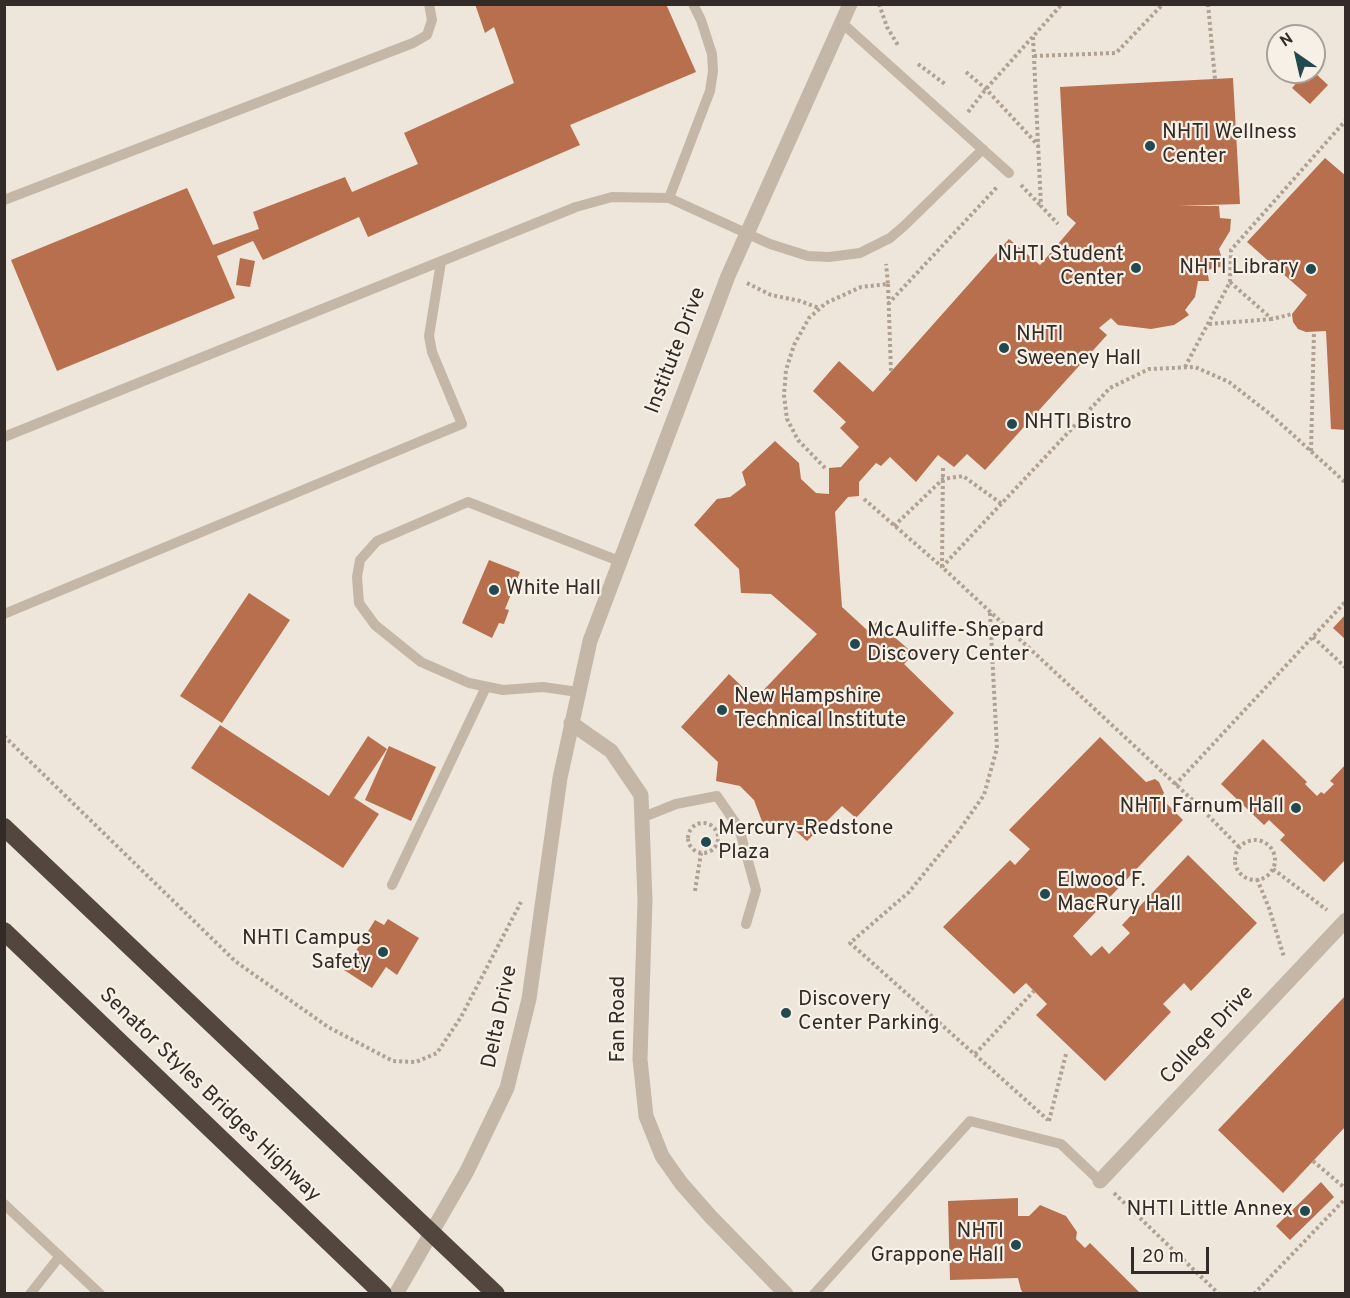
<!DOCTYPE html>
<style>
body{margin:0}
#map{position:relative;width:1350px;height:1298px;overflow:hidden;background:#eee6da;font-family:Overpass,sans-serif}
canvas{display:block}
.frame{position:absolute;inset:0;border:6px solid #322b27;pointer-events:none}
.north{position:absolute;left:1266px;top:24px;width:60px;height:60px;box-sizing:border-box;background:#f7f0e6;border:2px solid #a8a19a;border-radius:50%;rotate:326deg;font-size:16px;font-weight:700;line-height:24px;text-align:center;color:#322b27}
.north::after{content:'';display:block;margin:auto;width:21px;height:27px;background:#21494f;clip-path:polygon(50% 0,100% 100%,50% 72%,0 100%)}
.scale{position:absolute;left:1131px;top:1247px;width:78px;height:27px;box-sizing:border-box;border:3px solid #322b27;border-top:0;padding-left:8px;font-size:18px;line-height:21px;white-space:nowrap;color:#322b27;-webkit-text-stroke:4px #f7f0e6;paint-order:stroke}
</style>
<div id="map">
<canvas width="1350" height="1298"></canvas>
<div class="frame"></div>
<div class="north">N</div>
<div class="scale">20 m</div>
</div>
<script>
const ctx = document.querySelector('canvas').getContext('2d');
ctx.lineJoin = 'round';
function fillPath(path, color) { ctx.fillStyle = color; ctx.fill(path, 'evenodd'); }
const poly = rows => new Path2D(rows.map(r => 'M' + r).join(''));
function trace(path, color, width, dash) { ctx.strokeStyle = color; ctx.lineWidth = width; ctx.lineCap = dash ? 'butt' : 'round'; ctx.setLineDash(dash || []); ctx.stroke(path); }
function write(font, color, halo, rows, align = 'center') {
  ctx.font = font + ' Overpass,sans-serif'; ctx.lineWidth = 4.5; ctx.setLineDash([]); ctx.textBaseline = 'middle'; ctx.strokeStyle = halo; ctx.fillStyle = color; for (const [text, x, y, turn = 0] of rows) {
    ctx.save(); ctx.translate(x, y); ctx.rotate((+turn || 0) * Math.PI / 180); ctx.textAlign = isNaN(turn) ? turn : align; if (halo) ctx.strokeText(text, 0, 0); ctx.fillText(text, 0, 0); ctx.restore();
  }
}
const building = poly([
 [475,4,666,4,696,72,570,125,580,145,368,237,359,217,263,260,253,241,217,256,235,298,57,371,11,260,187,188,213,245,259,229,253,212,345,177,352,192,418,164,404,133,514,83,494,27,485,33],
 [1306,72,1314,72,1328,85,1310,104,1292,88],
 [1233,78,1240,204,1178,206,1219,206,1220,218,1231,219,1230,231,1219,249,1224,266,1207,270,1209,281,1198,281,1195,297,1185,310,1189,315,1174,325,1151,329,1118,325,1111,318,1099,328,1107,335,985,470,967,454,954,467,938,455,916,482,890,457,881,466,876,463,859,482,859,496,848,497,835,512,842,607,867,630,877,622,914,654,904,664,954,713,856,818,842,806,807,841,788,824,781,822,763,824,754,800,740,786,716,781,718,762,681,727,729,674,755,699,817,634,771,594,741,593,739,569,694,525,717,499,730,497,746,485,742,472,775,441,799,463,801,479,816,493,829,494,829,468,841,467,859,447,840,428,846,422,813,391,839,361,873,392,1009,239,1040,265,1076,223,1067,215,1060,87],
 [1325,158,1346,176,1346,430,1331,429,1326,331,1306,332,1298,329,1293,322,1292,314,1307,295,1247,242],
 [240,258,255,261,250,287,236,285],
 [489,560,520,572,505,609,509,610,504,624,499,623,492,638,462,623],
 [249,593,290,620,222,723,180,696],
 [1346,614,1346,640,1333,628],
 [220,725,329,796,368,736,387,749,354,798,379,814,343,868,191,768],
 [1100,737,1146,782,1155,779,1159,782,1164,793,1161,798,1183,820,1073,936,1091,956,1102,946,1109,954,1130,933,1122,925,1188,855,1257,923,1191,991,1184,983,1163,1004,1171,1012,1105,1081,1036,1015,1047,1004,1026,983,1014,994,943,927,1010,860,1015,865,1030,849,1009,830],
 [1263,739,1307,782,1305,784,1317,796,1321,792,1324,794,1334,784,1330,781,1346,764,1346,859,1324,882,1280,840,1285,835,1269,820,1264,825,1221,784],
 [389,746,436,767,411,821,365,800],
 [388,919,419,938,397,975,386,967,372,988,344,970,375,920,384,925],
 [1346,995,1346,1126,1283,1193,1218,1130],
 [1321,1182,1334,1197,1290,1240,1276,1226],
 [1018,1198,1018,1216,1029,1216,1040,1205,1066,1216,1077,1232,1076,1239,1085,1248,1090,1243,1141,1294,1024,1294,1021,1290,1018,1278,950,1280,948,1201]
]);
const path = poly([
 [879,4,887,27,899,47],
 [1208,4,1215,79],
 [1033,37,1041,206,1058,224],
 [1034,56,1116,53,1163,4],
 [918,64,945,84],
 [966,72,986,89,1038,145],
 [968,112,986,89,1062,4],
 [1021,185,1041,206],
 [1230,282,1272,319,1292,314],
 [747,283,771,295,800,301,819,308],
 [888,284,891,372],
 [888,304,998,186],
 [1209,324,1272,319],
 [1185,367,1230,282,1231,250,1346,120],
 [1311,451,1314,331],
 [825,468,798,440,787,419,784,395,786,370,794,345,809,318,826,303,861,287,888,284,886,264],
 [864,499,942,567],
 [894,526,943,479,963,476,1002,504],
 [942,567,943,465],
 [990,613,997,748,984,795,958,832,909,892,850,943,1048,1120],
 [1313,637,1346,668],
 [4,736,235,961,328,1027,393,1061,416,1062,437,1053,461,1017,521,902],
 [1175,785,1346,601],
 '688 838a15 15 0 1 1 30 0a15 15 0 1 1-30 0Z',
 '1235 860a20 20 0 1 1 40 0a20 20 0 1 1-40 0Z',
 [1239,847,1199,806,942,567,1110,388,1149,369,1195,367,1229,382,1270,414,1346,483],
 [1273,869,1327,910],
 [1257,879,1269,908,1284,957],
 [695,891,701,853],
 [975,1054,1034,991],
 [1049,1121,1066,1054],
 [1313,1161,1346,1189],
 [1114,1193,1219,1294],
 [1254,1294,1346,1198]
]);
const service = poly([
 [842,23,1009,173],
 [669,198,710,91,713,71,712,54,701,20,693,4],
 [4,200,413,43,427,35,432,20,429,4],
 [4,437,576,207,612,197,669,198,770,244,808,256,829,257,860,253,890,238,904,226,983,149],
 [4,614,462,424,432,352,429,336,441,262],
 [578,692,543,687,503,690,469,683,421,662,375,625,359,603,357,577,360,560,377,541,468,502,619,561],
 [641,818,676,804,717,796,739,828,756,890,746,924],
 [392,885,486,687],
 [4,1204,100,1294],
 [30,1294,60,1256],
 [814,1294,970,1121,1061,1144,1100,1181]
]);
const minor = poly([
 [571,723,611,751,641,795,645,900,640,1059,646,1116,662,1156,681,1183,710,1216,786,1294],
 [1100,1181,1346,920]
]);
const tertiary = poly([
 [396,1294,467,1171,507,1088,529,999,560,778,590,641,728,276,850,4]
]);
const motorway = poly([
 [4,827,496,1294],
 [4,931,383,1294]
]);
const markers = [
 [1150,146,6,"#21494f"],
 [1136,268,6,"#21494f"],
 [1311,269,6,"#21494f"],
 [1004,348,6,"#21494f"],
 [1012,424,6,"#21494f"],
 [494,590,6,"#21494f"],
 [855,644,6,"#21494f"],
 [722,710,6,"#21494f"],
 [1296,808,6,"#21494f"],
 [706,842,6,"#21494f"],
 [1045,894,6,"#21494f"],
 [383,952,6,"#21494f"],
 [786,1013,6,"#21494f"],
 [1305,1211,6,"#21494f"],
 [1016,1245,6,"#21494f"]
];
const poiNames = [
 ["NHTI Wellness",1162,134],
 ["Center",1162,158],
 ["NHTI Student",1124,256,"right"],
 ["Center",1124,280,"right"],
 ["NHTI Library",1299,269,"right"],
 ["NHTI",1016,336],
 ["Sweeney Hall",1016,360],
 ["NHTI Bistro",1024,424],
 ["White Hall",506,590],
 ["McAuliffe-Shepard",867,632],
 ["Discovery Center",867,656],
 ["New Hampshire",734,698],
 ["Technical Institute",734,722],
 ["NHTI Farnum Hall",1284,808,"right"],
 ["Mercury-Redstone",718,830],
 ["Plaza",718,854],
 ["Elwood F.",1057,882],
 ["MacRury Hall",1057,906],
 ["NHTI Campus",371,940,"right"],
 ["Safety",371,964,"right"],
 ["Discovery",798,1001],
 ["Center Parking",798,1025],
 ["NHTI Little Annex",1293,1211,"right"],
 ["NHTI",1004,1233,"right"],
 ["Grappone Hall",1004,1257,"right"]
];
const streetNames = [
 ["Institute Drive",677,351,-69],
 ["Delta Drive",501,1017,-78],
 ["Fan Road",620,1019,-90],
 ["College Drive",1208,1036,-47],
 ["Senator Styles Bridges Highway",209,1096,44]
];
fillPath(building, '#b86f4e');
trace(path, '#b0a192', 4, [3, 3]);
trace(service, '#c5b7a7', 10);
trace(minor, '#c5b7a7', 15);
trace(tertiary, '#c5b7a7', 15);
trace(motorway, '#52463f', 18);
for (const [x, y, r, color] of markers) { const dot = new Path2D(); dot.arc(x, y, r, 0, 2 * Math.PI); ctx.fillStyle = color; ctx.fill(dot); trace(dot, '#f7f0e6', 2); }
write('21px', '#322b27', '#f7f0e6', poiNames, 'left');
write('21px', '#322b27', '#f7f0e6', streetNames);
</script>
